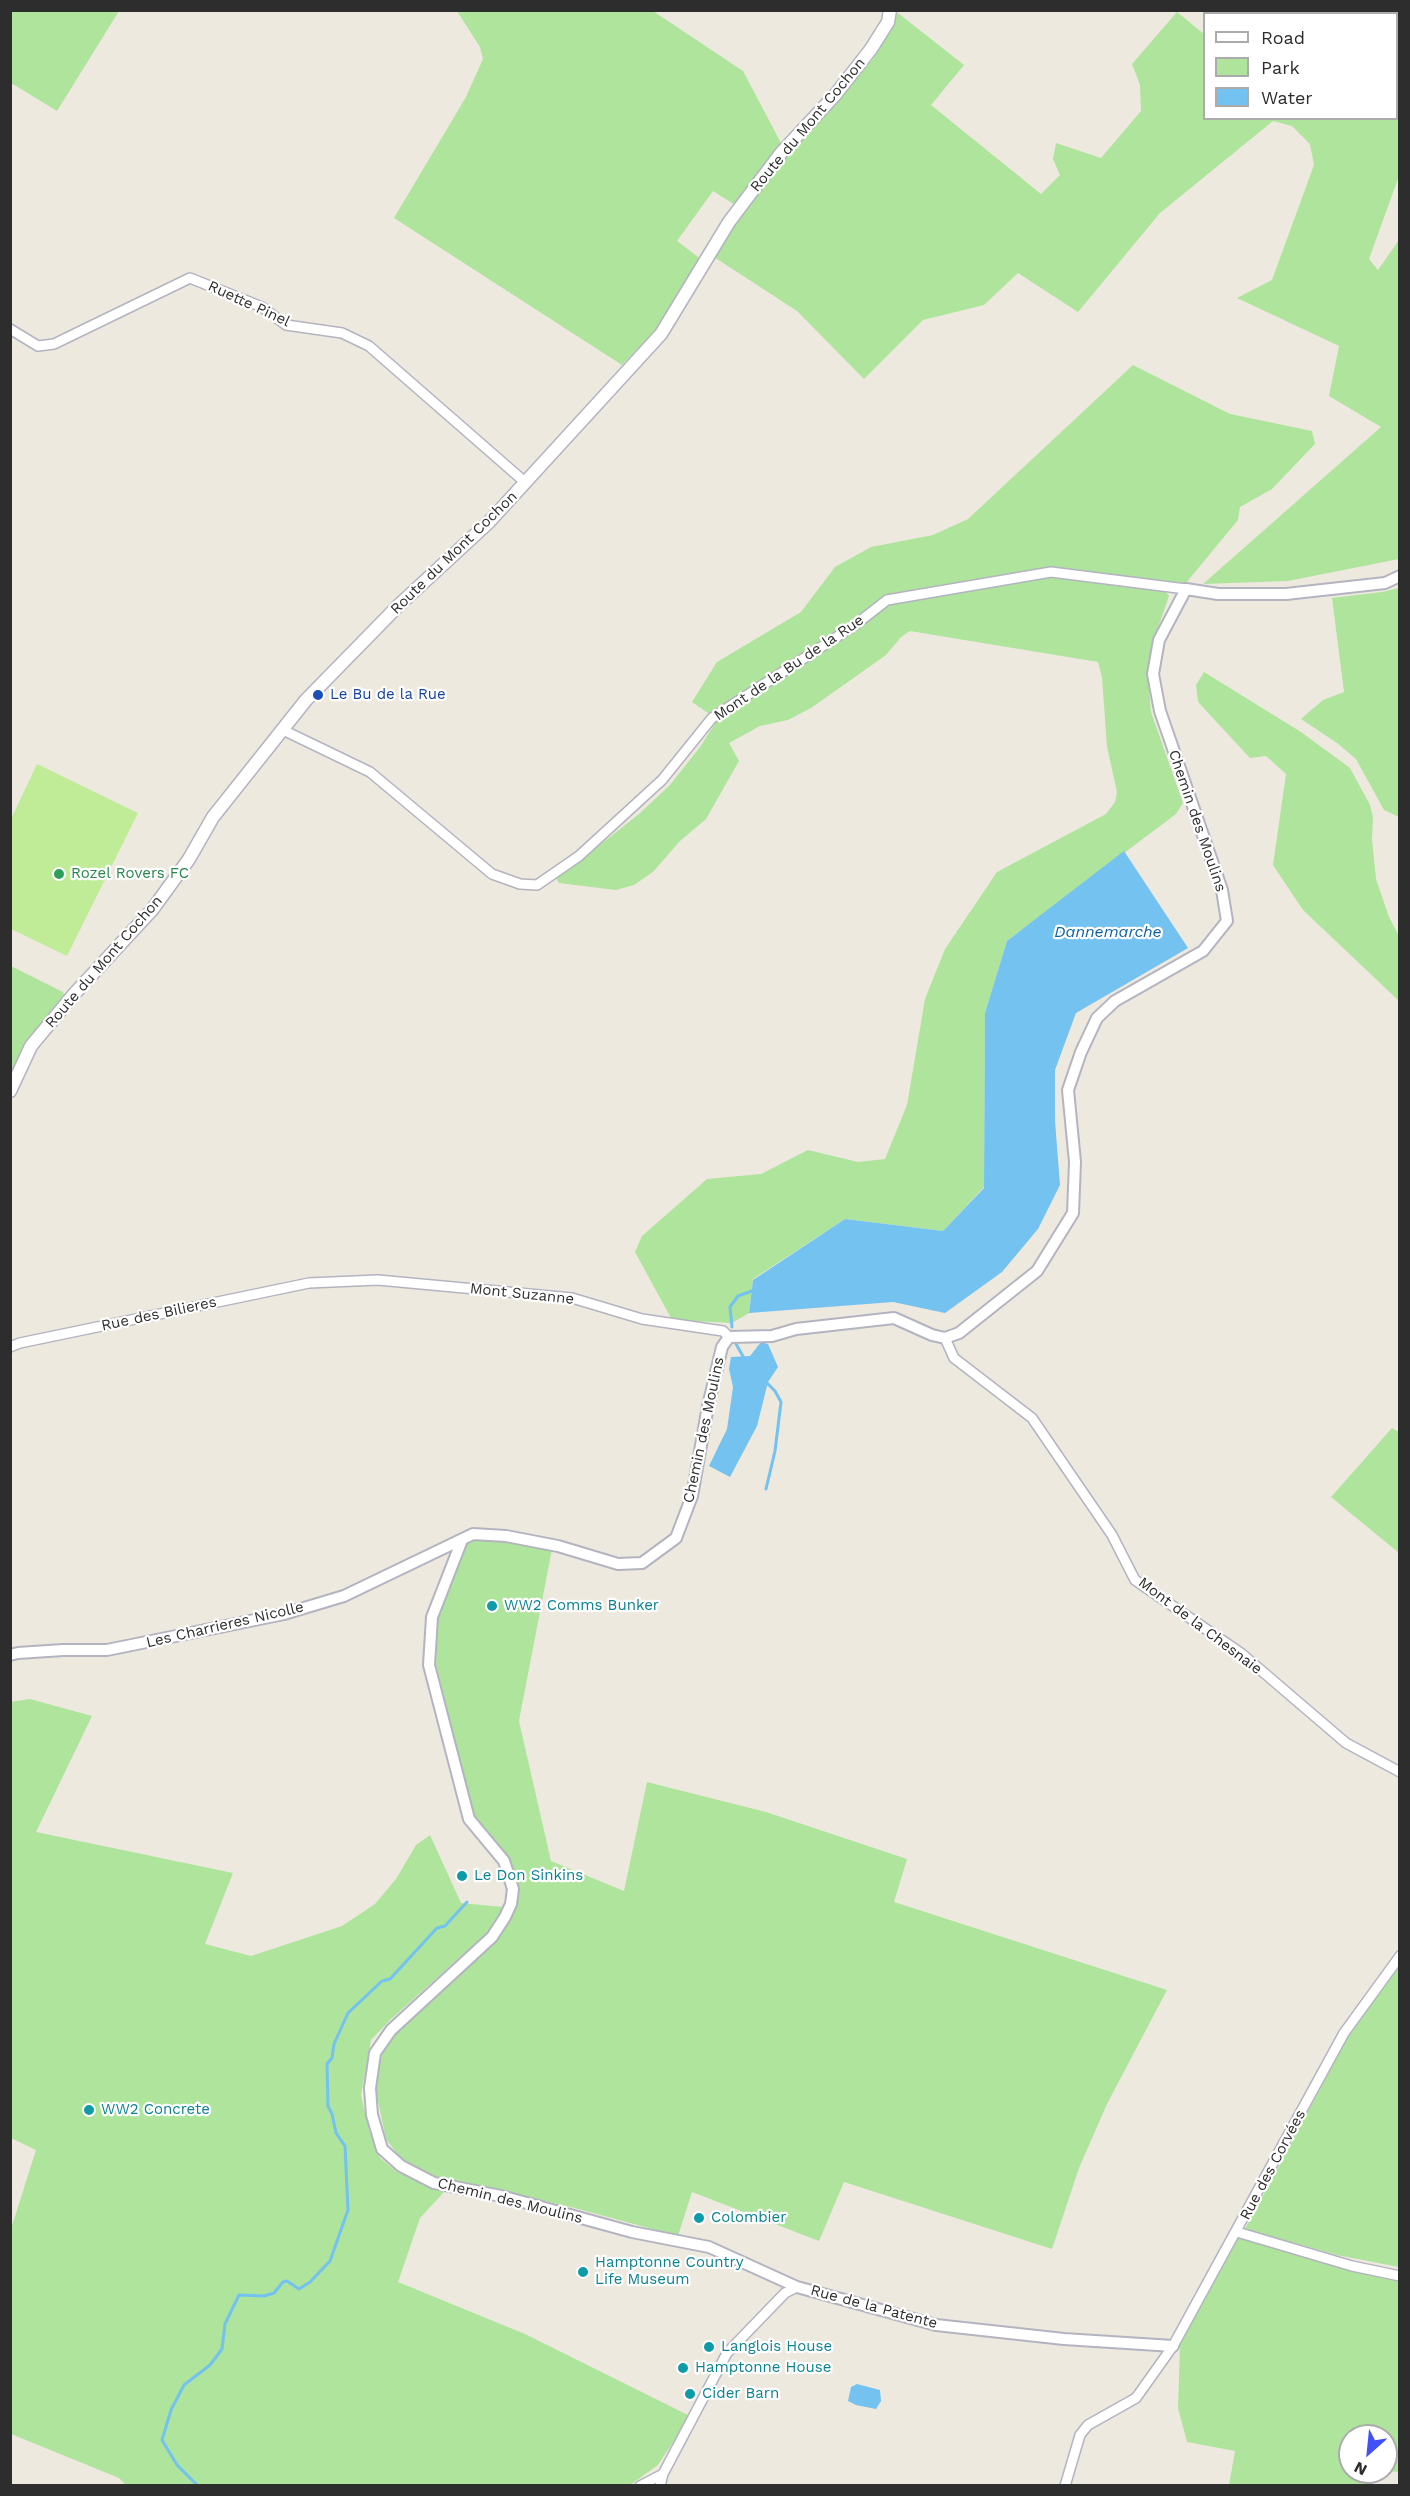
<!DOCTYPE html>
<meta charset="utf-8">
<style>
body{margin:0}
#map{position:relative;width:1410px;height:2496px;overflow:hidden;background:#eee9df;font-family:"Work Sans",sans-serif}
canvas{display:block}
.frame{position:absolute;inset:0;border:12px solid #2d2d2d;pointer-events:none}
.legend{position:absolute;left:1203px;top:12px;width:195px;height:108px;box-sizing:border-box;background:#fff;border:2px solid #ababab;margin:0;padding:8px 10px;list-style:none;font-size:18px;color:#2d2d2d}
.legend li{display:flex;align-items:center;gap:12px;height:30px}
.legend b{width:30px;border:2px solid #ababab}
.north{position:absolute;left:1338px;top:2424px;width:60px;height:60px;box-sizing:border-box;background:#fff;border:2px solid #ababab;border-radius:50%;rotate:207deg;font-size:16px;font-weight:700;line-height:24px;text-align:center;color:#2d2d2d}
.north::after{content:'';display:block;margin:auto;width:21px;height:27px;background:#4050fb;clip-path:polygon(50% 0,100% 100%,50% 72%,0 100%)}
</style>
<div id="map">
<canvas width="1410" height="2496"></canvas>
<div class="frame"></div>
<ul class="legend">
<li><b style="height:8px;background:#fff"></b>Road</li>
<li><b style="height:16px;background:#aee49c"></b>Park</li>
<li><b style="height:16px;background:#73c2f0"></b>Water</li>
</ul>
<div class="north">N</div>
</div>
<script>
const ctx = document.querySelector('canvas').getContext('2d');
ctx.lineJoin = 'round';
function fillPath(path, color) { ctx.fillStyle = color; ctx.fill(path, 'evenodd'); }
const poly = rows => new Path2D(rows.map(r => 'M' + r).join(''));
function trace(path, color, width, dash) { ctx.strokeStyle = color; ctx.lineWidth = width; ctx.lineCap = dash ? 'butt' : 'round'; ctx.setLineDash(dash || []); ctx.stroke(path); }
function write(font, color, halo, rows, align = 'center') {
  ctx.font = font + ' "Work Sans",sans-serif'; ctx.lineWidth = 4.5; ctx.setLineDash([]); ctx.textBaseline = 'middle'; ctx.strokeStyle = halo; ctx.fillStyle = color; for (const [text, x, y, turn = 0] of rows) {
    ctx.save(); ctx.translate(x, y); ctx.rotate((+turn || 0) * Math.PI / 180); ctx.textAlign = isNaN(turn) ? turn : align; if (halo) ctx.strokeText(text, 0, 0); ctx.fillText(text, 0, 0); ctx.restore();
  }
}
const green = poly([
 [10,11,119,11,57,111,11,83],
 [457,11,653,11,743,71,781,143,745,190,735,205,713,191,677,241,702,260,663,322,622,365,394,218,466,97,483,59,480,47],
 [1177,12,1204,34,1204,118,1396,118,1397,56,1400,58,1399,176,1369,259,1378,270,1399,240,1399,559,1288,581,1203,584,1381,427,1329,396,1339,346,1237,298,1272,280,1314,165,1310,144,1292,126,1273,121,1160,213,1078,312,1018,273,984,305,923,320,864,379,797,311,714,257,741,214,793,148,873,59,898,13,964,65,931,105,1041,194,1060,175,1053,159,1056,143,1101,158,1141,111,1140,85,1132,64],
 [1133,365,1230,414,1312,431,1315,444,1272,489,1240,507,1238,520,1186,583,1050,569,885,597,831,638,711,715,692,702,717,662,801,612,835,567,871,547,933,535,968,519],
 [1050,577,1165,591,1169,596,1153,642,1148,675,1151,712,1183,803,1176,814,1007,941,985,1013,984,1187,943,1231,845,1219,753,1279,749,1313,732,1323,672,1320,635,1252,642,1236,707,1179,761,1174,808,1150,858,1162,885,1159,907,1105,925,999,945,949,997,872,1106,814,1115,802,1117,792,1107,747,1102,677,1098,662,910,631,901,637,886,655,811,708,788,720,760,726,729,743,739,761,706,819,680,841,653,872,634,885,616,890,559,883,556,878,560,872,572,867,639,814,670,785,700,747,716,722,856,629,888,605,900,601],
 [1399,588,1400,588,1399,817,1384,810,1356,759,1337,743,1301,719,1323,700,1344,692,1332,598,1382,592],
 [1204,672,1301,732,1350,768,1370,805,1373,817,1372,839,1376,879,1389,917,1399,936,1399,1001,1303,910,1273,865,1286,774,1266,756,1250,758,1198,702,1196,685],
 [11,966,63,992,65,997,11,1079],
 [1392,1428,1399,1432,1399,1553,1331,1497],
 [475,1539,516,1541,552,1549,519,1721,551,1861,624,1891,647,1782,766,1812,907,1859,894,1902,1167,1990,1107,2104,1079,2168,1052,2249,844,2182,819,2241,692,2192,678,2236,571,2207,432,2176,400,2158,386,2139,375,2087,382,2055,393,2036,495,1941,510,1917,517,1899,514,1875,476,1820,471,1807,436,1664,438,1615,466,1544],
 [30,1699,92,1716,36,1832,233,1873,205,1944,251,1956,342,1926,375,1904,396,1879,416,1845,430,1835,461,1903,503,1907,489,1931,390,2020,371,2040,361,2095,369,2130,380,2158,397,2172,444,2192,420,2218,398,2282,525,2334,690,2416,658,2465,630,2485,126,2485,119,2478,11,2434,11,2229,36,2150,11,2138,10,1702],
 [1399,1965,1399,2267,1337,2255,1245,2229,1348,2037],
 [1239,2237,1350,2268,1399,2279,1399,2472,1386,2471,1386,2436,1350,2436,1350,2472,1371,2472,1369,2485,1229,2485,1235,2451,1187,2442,1178,2408,1180,2345]
]);
const pitch = poly([
 [37,764,138,813,67,956,11,929,11,819]
]);
const water = poly([
 [1124,851,1188,948,1076,1013,1055,1070,1055,1121,1060,1185,1038,1229,1002,1272,945,1313,893,1302,749,1313,753,1280,845,1219,943,1231,984,1188,985,1013,1007,941],
 [761,1342,768,1344,778,1367,768,1382,757,1426,730,1477,709,1466,727,1429,733,1387,729,1369,731,1357,750,1356],
 [857,2384,880,2390,881,2401,876,2409,856,2405,848,2401,851,2387]
]);
const stream = poly([
 [732,1327,730,1307,738,1296,752,1291],
 [736,1344,744,1358],
 [766,1489,775,1451,781,1402,775,1391,767,1383],
 [198,2486,177,2465,162,2440,171,2410,184,2385,210,2365,222,2349,225,2324,239,2295,264,2296,274,2293,283,2282,287,2281,299,2289,310,2282,330,2261,348,2210,345,2146,336,2133,332,2114,328,2106,327,2064,332,2058,334,2044,348,2013,382,1981,390,1979,437,1928,445,1926,467,1902]
]);
const minor = poly([
 [10,329,38,346,54,344,190,278,262,307,286,325,342,333,369,346,526,483],
 [283,730,370,772,492,874,520,884,537,885,579,856,662,780,712,718,855,625,887,600,1051,572,1186,589],
 [945,1338,954,1358,1032,1418,1112,1535,1135,1580,1242,1654,1346,1743,1400,1772],
 [10,1347,20,1343,309,1283,378,1280,572,1298,642,1319,723,1331,729,1337],
 [1237,2232,1352,2266,1400,2276],
 [640,2486,663,2474],
 [660,2486,663,2474,727,2353,785,2293,797,2287],
 [1065,2486,1080,2435,1088,2425,1136,2398,1173,2346,1344,2033,1400,1956]
]);
const tertiary = poly([
 [462,1540,432,1617,429,1665,469,1819,504,1861,513,1889,511,1904,505,1917,492,1937,391,2030,375,2053,370,2088,372,2115,382,2149,401,2166,434,2183,501,2196,632,2232,709,2247,797,2287,936,2325,1064,2339,1173,2346],
 [10,1655,18,1653,63,1650,107,1650,284,1614,344,1596,473,1534,506,1536,558,1546,618,1564,642,1563,676,1538,692,1496,708,1406,722,1347,729,1337,772,1336,796,1329,894,1318,932,1335,945,1338,959,1333,1037,1271,1073,1213,1075,1162,1068,1090,1081,1052,1097,1018,1115,1001,1203,951,1227,921,1222,890,1160,711,1153,674,1159,640,1186,589,1218,594,1286,594,1385,583,1400,576]
]);
const secondary = poly([
 [10,1091,31,1046,75,993,152,910,189,859,213,817,306,700,399,605,489,522,661,334,729,222,781,153,835,95,871,49,888,22,890,10]
]);
const markers = [
 [318,695,6,"#1a4fb4"],
 [59,874,6,"#2e9e5b"],
 [492,1606,6,"#0f9aa8"],
 [462,1876,6,"#0f9aa8"],
 [89,2110,6,"#0f9aa8"],
 [699,2218,6,"#0f9aa8"],
 [583,2272,6,"#0f9aa8"],
 [709,2347,6,"#0f9aa8"],
 [683,2368,6,"#0f9aa8"],
 [690,2394,6,"#0f9aa8"]
];
const streetNames = [
 ["Route du Mont Cochon",808,125,-50],
 ["Ruette Pinel",249,304,25],
 ["Route du Mont Cochon",454,553,-44],
 ["Mont de la Bu de la Rue",789,668,-34],
 ["Chemin des Moulins",1197,821,71],
 ["Route du Mont Cochon",104,962,-49],
 ["Mont Suzanne",522,1294,6],
 ["Rue des Bilieres",159,1314,-12],
 ["Chemin des Moulins",704,1430,-78],
 ["Les Charrieres Nicolle",225,1625,-13],
 ["Mont de la Chesnaie",1200,1626,37],
 ["Rue des Corvées",1273,2165,-62],
 ["Chemin des Moulins",510,2201,14],
 ["Rue de la Patente",874,2307,15]
];
const transitNames = [
 ["Le Bu de la Rue",330,695]
];
const leisureNames = [
 ["Rozel Rovers FC",71,874]
];
const cultureNames = [
 ["WW2 Comms Bunker",504,1606],
 ["Le Don Sinkins",474,1876],
 ["WW2 Concrete",101,2110],
 ["Colombier",711,2218],
 ["Hamptonne Country",595,2263],
 ["Life Museum",595,2280],
 ["Langlois House",721,2347],
 ["Hamptonne House",695,2368],
 ["Cider Barn",702,2394]
];
const waterNames = [
 ["Dannemarche",1108,932]
];
fillPath(green, '#aee49c');
fillPath(pitch, '#c0ec98');
fillPath(water, '#73c2f0');
trace(stream, '#73c2f0', 3);
trace(minor, '#b3b4c0', 12);
trace(tertiary, '#b3b4c0', 14);
trace(secondary, '#b3b4c0', 15);
trace(minor, '#fff', 9);
trace(tertiary, '#fff', 10);
trace(secondary, '#fff', 12);
for (const [x, y, r, color] of markers) { const dot = new Path2D(); dot.arc(x, y, r, 0, 2 * Math.PI); ctx.fillStyle = color; ctx.fill(dot); trace(dot, '#fff', 2); }
write('15px', '#2d2d2d', '#fff', streetNames);
write('15px', '#164399', '#fff', transitNames, 'left');
write('15px', '#27864d', '#fff', leisureNames, 'left');
write('15px', '#0d838f', '#fff', cultureNames, 'left');
write('italic 16px', '#0d60a1', '#fff', waterNames);
</script>
